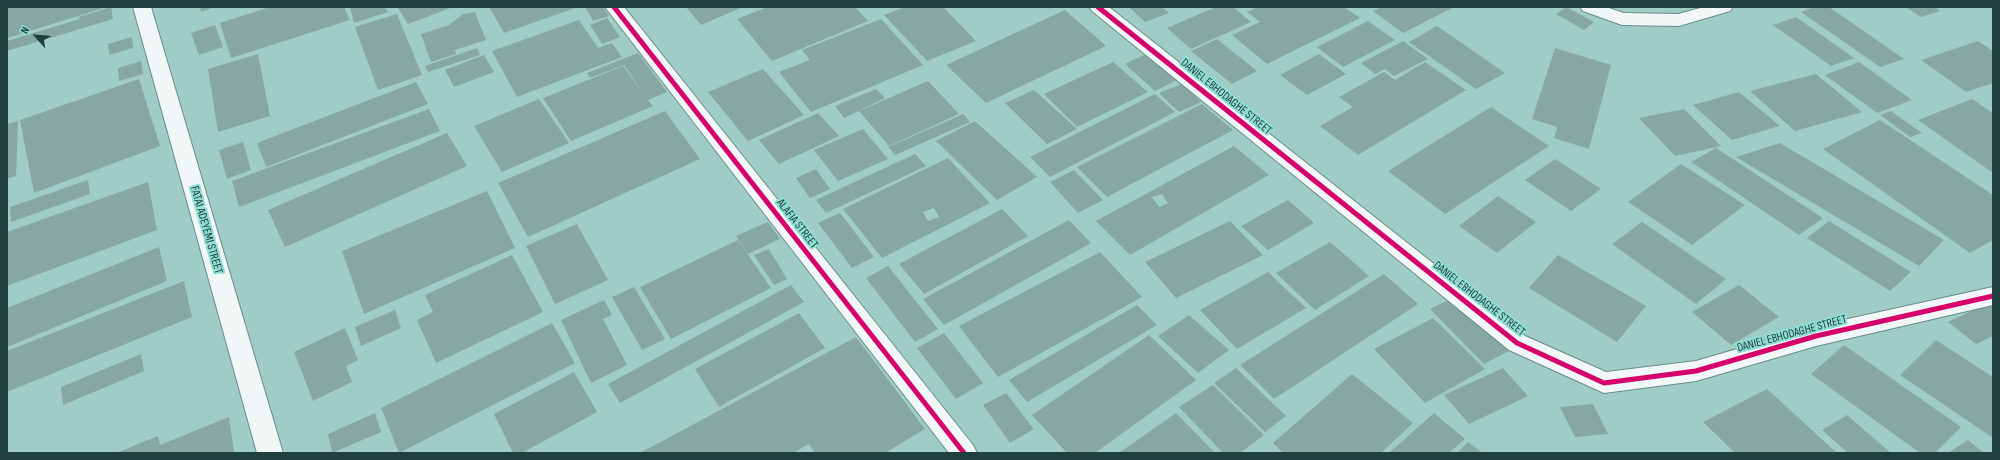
<!DOCTYPE html>
<style>
body{margin:0}
#map{position:relative;width:2000px;height:460px;overflow:hidden;background:#a0ccc6;font-family:"Sofia Sans Condensed",sans-serif}
canvas{display:block}
.frame{position:absolute;inset:0;border:8px solid #1f403c;pointer-events:none}
.north{position:absolute;left:16px;top:16px;width:40px;height:40px;-webkit-text-stroke:3px #8fddd3;paint-order:stroke;rotate:297deg;font-size:11px;font-weight:700;line-height:16px;text-align:center;color:#1f403c}
.north::after{content:'';display:block;margin:auto;width:14px;height:18px;background:#1f403c;clip-path:polygon(50% 0,100% 100%,50% 72%,0 100%)}
</style>
<div id="map">
<canvas width="2000" height="460"></canvas>
<div class="frame"></div>
<div class="north">N</div>
</div>
<script>
const ctx = document.querySelector('canvas').getContext('2d');
ctx.lineJoin = 'round';
function fillPath(path, color) { ctx.fillStyle = color; ctx.fill(path, 'evenodd'); }
const poly = rows => new Path2D(rows.map(r => 'M' + r).join(''));
function trace(path, color, width, dash) { ctx.strokeStyle = color; ctx.lineWidth = width; ctx.lineCap = dash ? 'butt' : 'round'; ctx.setLineDash(dash || []); ctx.stroke(path); }
function write(font, color, halo, rows, align = 'center') {
  ctx.font = font + ' "Sofia Sans Condensed",sans-serif'; ctx.lineWidth = 4; ctx.setLineDash([]); ctx.textBaseline = 'middle'; ctx.strokeStyle = halo; ctx.fillStyle = color; for (const [text, x, y, turn = 0] of rows) {
    ctx.save(); ctx.translate(x, y); ctx.rotate((+turn || 0) * Math.PI / 180); ctx.textAlign = isNaN(turn) ? turn : align; if (halo) ctx.strokeText(text, 0, 0); ctx.fillText(text, 0, 0); ctx.restore();
  }
}
const building = poly([
 [7,7,107,7,7,38],
 [111,7,113,19,7,51,7,41,80,19,79,17],
 [200,7,215,7,201,12],
 [270,7,344,7,350,20,231,58,220,23],
 [350,7,384,7,388,12,354,23],
 [400,7,453,7,408,24,398,8],
 [489,7,578,7,504,33],
 [585,7,603,7,609,16,593,21],
 [686,7,743,7,701,25],
 [767,7,855,7,868,21,772,61,737,19],
 [905,7,943,7,976,41,927,61,884,15],
 [1129,7,1162,7,1169,13,1145,22],
 [1216,7,1233,7,1251,22,1191,49,1167,28],
 [1258,7,1344,7,1360,18,1267,64,1232,35,1260,22,1247,12],
 [1382,7,1454,7,1403,33,1373,11],
 [1566,7,1594,22,1584,30,1556,14],
 [1815,7,1829,7,1904,59,1880,67,1801,12],
 [1906,7,1934,7,1940,11,1921,17],
 [1065,10,1106,46,986,103,946,65],
 [475,12,486,40,455,50,456,54,431,62,421,34,449,25,463,14],
 [397,14,422,75,378,90,355,27],
 [1796,17,1854,58,1831,66,1773,25],
 [607,18,620,37,602,44,590,25],
 [881,19,923,65,811,112,779,72,810,60,802,50],
 [579,20,598,48,612,43,622,57,517,97,492,51],
 [1368,21,1395,40,1343,67,1317,47],
 [215,25,223,47,199,55,191,33],
 [1437,26,1505,73,1476,89,1409,42],
 [132,37,133,48,109,55,108,44],
 [1217,39,1257,71,1232,84,1191,51],
 [1403,41,1428,59,1394,76,1385,69,1375,74,1361,63],
 [1978,41,1993,51,1993,83,1966,92,1921,60],
 [477,48,480,55,428,72,425,66],
 [1555,48,1611,65,1589,149,1554,138,1557,127,1532,119],
 [638,53,667,92,648,100,653,106,571,141,543,98,623,66,643,93,624,65,590,78,587,73],
 [258,54,270,116,218,132,208,69],
 [1146,54,1177,80,1155,91,1125,64],
 [1319,54,1346,74,1307,95,1280,75],
 [484,55,494,72,454,87,445,70],
 [141,61,143,74,119,81,118,68],
 [1113,62,1148,92,1077,127,1044,94],
 [1425,62,1466,90,1358,155,1320,126,1353,107,1339,97,1384,72,1395,80],
 [1859,62,1912,100,1877,113,1825,75],
 [763,69,804,115,748,141,708,92],
 [1816,74,1862,112,1795,131,1750,91],
 [139,79,160,146,34,193,20,120],
 [928,81,959,114,889,146,859,111],
 [416,82,428,104,266,167,257,143],
 [1182,84,1201,102,1179,112,1159,93],
 [876,89,885,98,844,118,835,106],
 [1034,90,1077,129,1047,144,1005,103],
 [1739,92,1780,126,1732,140,1693,105],
 [1155,94,1175,112,1050,177,1030,157],
 [539,99,569,143,502,172,474,126],
 [1972,99,1993,113,1993,173,1918,120],
 [1202,104,1233,130,1107,197,1077,167],
 [1491,107,1549,146,1445,214,1388,171],
 [429,109,440,131,239,207,232,181],
 [1684,109,1721,146,1675,156,1639,118],
 [665,111,700,159,528,237,498,183],
 [1891,111,1922,133,1910,137,1880,115],
 [818,113,839,136,779,164,759,140],
 [963,114,970,122,895,155,888,147],
 [1880,120,1993,195,1993,240,1970,253,1823,149],
 [18,121,16,176,7,179,7,124],
 [975,121,1037,177,997,200,936,141],
 [863,129,888,159,838,181,814,150],
 [447,133,467,166,285,247,268,210],
 [243,142,251,170,227,179,219,150],
 [1780,143,1944,240,1919,266,1736,157],
 [1234,146,1269,175,1130,255,1096,221],
 [1162,194,1168,203,1159,207,1152,197],
 [1716,148,1823,218,1799,235,1691,162],
 [915,154,926,166,826,213,816,200],
 [948,158,990,203,882,258,843,209],
 [934,208,939,217,928,221,923,212],
 [1555,159,1601,189,1571,211,1525,180],
 [1681,164,1745,205,1692,245,1628,202],
 [816,169,830,189,810,198,796,178],
 [1074,170,1103,200,1078,213,1050,182],
 [88,180,90,194,11,222,10,207],
 [148,182,157,230,7,286,7,232],
 [487,191,515,248,364,314,342,251],
 [1498,196,1536,222,1497,253,1459,226],
 [1288,200,1314,223,1268,250,1241,226],
 [1002,209,1028,236,924,294,899,264],
 [840,213,874,257,852,268,818,223],
 [1069,220,1091,243,944,325,923,299],
 [1230,221,1263,255,1176,298,1145,262],
 [1829,221,1911,272,1890,291,1807,238],
 [768,222,780,239,748,254,736,236],
 [1642,222,1726,279,1696,304,1612,244],
 [577,224,608,280,555,304,526,246],
 [738,240,771,288,671,339,640,287],
 [1330,242,1369,276,1315,310,1276,273],
 [159,247,167,281,7,347,7,308],
 [769,249,787,279,774,285,754,255],
 [1100,252,1142,297,998,377,959,326],
 [512,255,543,312,436,363,417,320,433,312,425,295],
 [1558,255,1646,306,1617,342,1529,288],
 [888,266,938,329,915,342,866,278],
 [1268,272,1306,308,1237,349,1200,310],
 [1384,274,1418,304,1274,399,1240,365],
 [184,281,192,317,7,392,7,351],
 [791,285,804,302,620,403,608,384],
 [1739,285,1779,317,1731,345,1692,312],
 [634,287,665,339,642,350,612,297],
 [1455,297,1509,351,1484,364,1430,309],
 [604,300,612,315,603,319,627,365,591,383,561,320],
 [1993,301,1993,336,1976,344,1948,322],
 [1137,305,1157,325,1027,402,1009,380],
 [395,310,401,328,361,346,355,327],
 [799,313,825,348,719,407,695,369],
 [1189,315,1229,350,1198,373,1158,336],
 [1433,318,1485,369,1425,403,1374,349],
 [552,323,575,363,399,453,381,408],
 [345,328,358,360,346,366,352,382,313,401,294,352],
 [944,333,983,383,956,399,917,348],
 [1149,335,1196,380,1095,453,1067,453,1032,415],
 [856,337,925,429,885,453,815,453,809,444,793,453,640,453],
 [1936,340,1993,377,1993,438,1900,375],
 [1844,345,1961,427,1935,453,1920,453,1811,374],
 [141,354,144,371,63,405,61,387],
 [1236,368,1286,416,1265,432,1214,383],
 [1503,368,1528,396,1469,424,1444,395],
 [574,372,597,412,522,453,513,453,494,414],
 [1352,374,1413,423,1381,453,1283,453,1273,443],
 [1213,385,1264,435,1240,453,1223,453,1179,407],
 [1767,389,1837,453,1735,453,1703,422],
 [1006,393,1034,429,1010,443,983,405],
 [1593,404,1608,434,1575,437,1560,407],
 [375,413,381,432,332,453,328,434],
 [1176,413,1215,453,1119,453],
 [1434,413,1465,439,1449,453,1389,453],
 [1847,415,1891,453,1848,453,1822,430],
 [229,417,234,453,116,453,158,436,160,445],
 [1968,440,1984,453,1948,453],
 [1468,442,1483,453,1457,453]
]);
const minor = poly([
 [133,7,151,7,283,453,257,453,133,7],
 [605,7,624,7,973,445,977,453,949,453,605,7],
 [1089,7,1109,7,1525,336,1606,372,1696,361,1816,326,1993,287,1993,305,1816,346,1696,381,1604,393,1509,350,1092,11,1089,7],
 [1580,7,1606,7,1624,13,1678,14,1704,7,1733,7,1730,11,1679,26,1622,25,1583,11,1580,7]
]);
const cycleway = poly([
 [614,7,964,453],
 [1098,7,1517,343,1604,383,1696,371,1816,336,1993,296]
]);
const streetNames = [
 ["DANIEL EBHODAGHE STREET",1226,97,39],
 ["ALAFIA STREET",797,224,52],
 ["FATAI ADEYEMI STREET",206,230,74],
 ["DANIEL EBHODAGHE STREET",1479,299,38],
 ["DANIEL EBHODAGHE STREET",1792,334,-15]
];
fillPath(building, '#87a8a0');
trace(minor, '#688c87', 2);
fillPath(minor, '#f1f7f6');
trace(cycleway, '#d6006c', 5);
write('12px', '#1f403c', '#8fddd3', streetNames);
</script>
